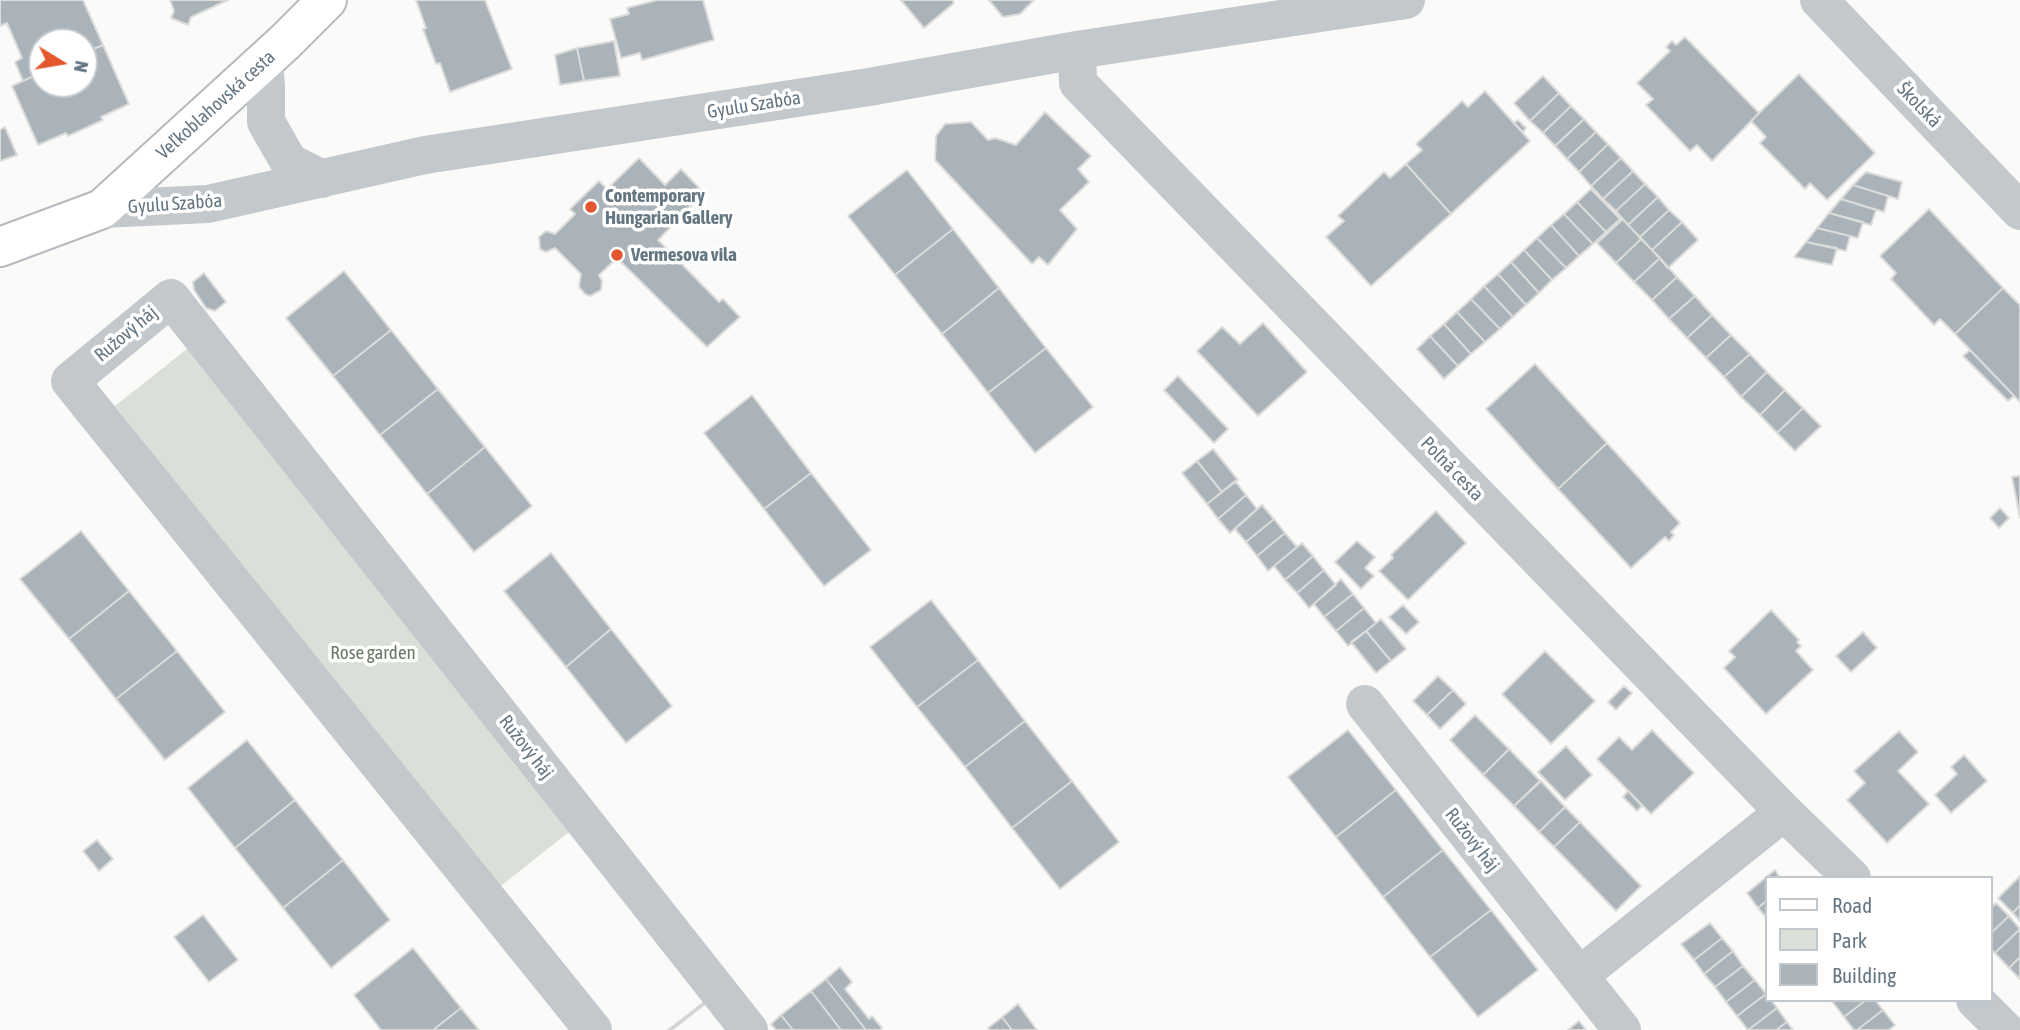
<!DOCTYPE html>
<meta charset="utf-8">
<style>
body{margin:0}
#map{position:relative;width:2020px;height:1030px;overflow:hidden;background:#fafaf8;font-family:"Asap Condensed",sans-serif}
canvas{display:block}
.legend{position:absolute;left:1765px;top:876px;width:228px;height:126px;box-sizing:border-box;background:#fff;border:2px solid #c1c8cd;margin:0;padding:9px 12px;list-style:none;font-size:21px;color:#657683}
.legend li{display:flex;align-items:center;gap:14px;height:35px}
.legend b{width:35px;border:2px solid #c1c8cd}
.north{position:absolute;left:28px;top:28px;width:70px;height:70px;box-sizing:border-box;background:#fff;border:2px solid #c1c8cd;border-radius:50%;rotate:101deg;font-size:19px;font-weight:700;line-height:28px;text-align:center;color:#657683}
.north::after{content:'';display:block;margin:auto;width:24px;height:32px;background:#e4572e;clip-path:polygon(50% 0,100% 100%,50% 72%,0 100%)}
</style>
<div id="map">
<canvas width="2020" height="1030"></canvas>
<ul class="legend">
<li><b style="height:9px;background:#fff"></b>Road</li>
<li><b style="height:19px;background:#dadfd7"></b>Park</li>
<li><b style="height:19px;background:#aab3b9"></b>Building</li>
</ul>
<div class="north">N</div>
</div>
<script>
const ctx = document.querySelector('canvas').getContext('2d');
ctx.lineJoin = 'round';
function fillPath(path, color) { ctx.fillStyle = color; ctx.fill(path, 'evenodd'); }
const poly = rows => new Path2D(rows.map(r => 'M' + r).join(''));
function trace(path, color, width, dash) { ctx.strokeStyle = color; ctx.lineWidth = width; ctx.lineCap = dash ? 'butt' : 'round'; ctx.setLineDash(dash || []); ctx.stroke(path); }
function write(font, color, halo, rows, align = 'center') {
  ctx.font = font + ' "Asap Condensed",sans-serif'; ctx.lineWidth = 7; ctx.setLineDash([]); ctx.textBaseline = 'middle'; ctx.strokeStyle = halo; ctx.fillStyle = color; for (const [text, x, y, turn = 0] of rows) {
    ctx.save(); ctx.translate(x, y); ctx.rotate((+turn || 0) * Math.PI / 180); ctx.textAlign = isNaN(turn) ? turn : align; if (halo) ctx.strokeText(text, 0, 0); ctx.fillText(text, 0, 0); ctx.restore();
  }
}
const green = poly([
 [192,345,574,828,497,889,115,406]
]);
const building = poly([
 [0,0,83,0,103,45,84,53,84,42,42,42,42,51,32,55,40,73,23,81,15,62,22,58,7,23,0,26,0,0],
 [170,0,228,0,191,17,188,25,171,18,174,11,170,0],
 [416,0,485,0,512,69,450,92,440,63,436,64,423,29,426,28,416,0],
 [657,0,703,0,714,40,642,60,640,53,621,58,610,19,629,14,627,8,657,0],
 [901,0,952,0,954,3,924,28,901,0],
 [989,0,1034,0,1020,14,1003,17,989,0],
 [1685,37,1759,113,1712,161,1697,145,1690,151,1646,105,1653,99,1637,83,1670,51,1666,47,1672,41,1676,45,1685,37],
 [614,41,620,76,584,81,577,48,614,41],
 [103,45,129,104,101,117,103,120,68,136,66,133,38,145,12,86,40,73,32,55,42,51,42,84,84,84,84,53,103,45],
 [577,48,584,81,560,85,555,55,577,48],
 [1799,74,1875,153,1827,200,1810,183,1805,189,1760,143,1766,137,1751,121,1799,74],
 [1543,76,1559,93,1530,121,1514,103,1543,76],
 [1485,91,1530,141,1451,214,1406,164,1422,150,1416,144,1462,101,1468,107,1485,91],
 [1559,93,1571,106,1543,133,1530,121,1559,93],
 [1571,106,1584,119,1555,146,1543,133,1571,106],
 [1045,112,1091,156,1078,169,1089,182,1060,210,1077,229,1048,265,1039,257,1032,264,935,160,936,136,945,124,971,122,988,140,995,138,1016,145,1045,112],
 [1584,119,1596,132,1567,159,1555,146,1584,119],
 [1518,120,1526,128,1523,132,1514,123,1518,120],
 [5,127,17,155,0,161,0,130,5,127],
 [1596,132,1608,144,1579,172,1567,159,1596,132],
 [1608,144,1621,158,1591,186,1579,172,1608,144],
 [639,158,665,185,681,169,704,193,658,240,719,302,723,299,740,317,707,347,617,258,599,275,602,281,601,290,590,296,585,294,579,287,581,274,555,248,546,252,540,249,539,237,546,231,555,234,575,214,570,209,599,181,607,189,639,158],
 [1621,158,1633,171,1603,199,1591,186,1621,158],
 [1406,164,1451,214,1371,286,1326,237,1344,221,1338,216,1384,172,1390,178,1406,164],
 [907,170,953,229,895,275,848,216,907,170],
 [1633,171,1645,184,1616,211,1603,199,1633,171],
 [1866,172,1902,182,1898,199,1853,185,1866,172],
 [1645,184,1658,197,1628,225,1616,211,1645,184],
 [1853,185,1888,196,1884,212,1841,199,1853,185],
 [1591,189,1620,219,1606,232,1577,202,1591,189],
 [1658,197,1669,210,1640,237,1628,225,1658,197],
 [1841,199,1876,210,1871,225,1829,213,1841,199],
 [1577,202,1606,232,1593,244,1564,214,1577,202],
 [1929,209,2003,288,1955,334,1940,319,1934,325,1891,279,1896,273,1880,256,1929,209],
 [1669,210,1682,222,1652,250,1640,237,1669,210],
 [1829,213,1863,222,1858,238,1817,228,1829,213],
 [1564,214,1593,244,1579,256,1551,225,1564,214],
 [1623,219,1641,239,1616,263,1597,243,1623,219],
 [1682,222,1698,240,1668,268,1652,250,1682,222],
 [1551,225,1579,256,1566,268,1537,238,1551,225],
 [1817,228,1850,236,1846,251,1806,242,1817,228],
 [953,229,999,288,942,334,895,275,953,229],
 [1537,238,1566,268,1552,280,1524,250,1537,238],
 [1641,239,1660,258,1634,282,1616,263,1641,239],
 [1806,242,1837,248,1832,265,1794,257,1806,242],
 [1524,250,1552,280,1539,293,1511,262,1524,250],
 [1660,258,1677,277,1652,300,1634,282,1660,258],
 [1511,262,1539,293,1526,305,1498,274,1511,262],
 [344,271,391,330,333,376,286,318,344,271],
 [204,273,226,302,215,311,206,308,194,290,193,282,204,273],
 [1498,274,1526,305,1513,317,1484,286,1498,274],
 [1677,277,1695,296,1669,319,1652,300,1677,277],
 [1484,286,1513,317,1500,329,1471,299,1484,286],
 [999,288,1046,348,988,393,942,334,999,288],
 [2003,288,2020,305,2020,402,1955,334,2003,288],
 [1695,296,1712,315,1687,338,1669,319,1695,296],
 [1471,299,1500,329,1485,342,1457,312,1471,299],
 [1457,312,1485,342,1471,354,1444,324,1457,312],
 [1712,315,1731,335,1706,358,1687,338,1712,315],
 [1263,323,1307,372,1258,416,1197,351,1222,327,1240,344,1263,323],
 [1444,324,1471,354,1458,366,1430,336,1444,324],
 [391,330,438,389,380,435,333,376,391,330],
 [1731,335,1750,354,1724,377,1706,358,1731,335],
 [1430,336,1458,366,1444,379,1417,349,1430,336],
 [1046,348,1093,407,1035,453,988,393,1046,348],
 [1970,350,2014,396,2008,401,1963,356,1970,350],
 [1750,354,1767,372,1741,397,1724,377,1750,354],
 [1535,364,1607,443,1558,489,1486,409,1535,364],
 [1767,372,1785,390,1760,415,1741,397,1767,372],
 [1178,376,1228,429,1214,443,1164,390,1178,376],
 [438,389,485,447,427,494,380,435,438,389],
 [1785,390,1803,408,1777,433,1760,415,1785,390],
 [752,395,811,473,764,509,704,433,752,395],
 [1803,408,1821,426,1795,451,1777,433,1803,408],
 [1607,443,1680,523,1671,532,1674,535,1669,541,1665,537,1631,568,1558,489,1607,443],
 [485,447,532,506,474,552,427,494,485,447],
 [1213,449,1238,480,1222,492,1197,461,1213,449],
 [1197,461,1222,492,1207,504,1182,473,1197,461],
 [811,473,871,550,824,586,764,509,811,473],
 [2020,476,2020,518,2012,477,2020,476],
 [1235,481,1246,495,1218,519,1207,504,1235,481],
 [1246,495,1257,509,1230,533,1218,519,1246,495],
 [1262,505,1274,519,1246,542,1235,529,1262,505],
 [2000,508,2009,518,1999,528,1990,518,2000,508],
 [1436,511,1466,543,1408,600,1379,571,1393,558,1391,555,1436,511],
 [1274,519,1285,533,1257,556,1246,542,1274,519],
 [81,531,129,591,69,639,20,579,81,531],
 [1285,533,1297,547,1268,571,1257,556,1285,533],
 [1357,541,1375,557,1365,568,1374,576,1361,589,1335,562,1357,541],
 [1302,543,1313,556,1285,580,1274,566,1302,543],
 [551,553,611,629,566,667,504,591,551,553],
 [1313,556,1324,570,1297,593,1285,580,1313,556],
 [1324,570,1336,585,1309,608,1297,593,1324,570],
 [1341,579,1353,594,1324,617,1314,604,1341,579],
 [129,591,177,651,116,699,69,639,129,591],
 [1353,594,1364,608,1336,631,1324,617,1353,594],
 [931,600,978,660,917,707,870,647,931,600],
 [1403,605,1419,622,1406,634,1389,617,1403,605],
 [1364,608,1376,623,1348,646,1336,631,1364,608],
 [1771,610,1799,640,1797,642,1801,646,1796,651,1813,670,1766,714,1724,668,1735,657,1729,651,1771,610],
 [1381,619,1406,649,1391,661,1366,631,1381,619],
 [611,629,672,706,626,743,566,667,611,629],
 [1366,631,1391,661,1376,673,1351,642,1366,631],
 [1863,632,1877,648,1851,672,1836,656,1863,632],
 [177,651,225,712,165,760,116,699,177,651],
 [1545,651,1595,701,1551,744,1502,694,1545,651],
 [978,660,1025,721,965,767,917,707,978,660],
 [1438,676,1453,690,1427,715,1413,701,1438,676],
 [1624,686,1632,693,1616,710,1608,702,1624,686],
 [1453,690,1466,704,1440,729,1427,715,1453,690],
 [1475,715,1509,749,1483,775,1450,740,1475,715],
 [1025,721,1072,781,1012,828,965,767,1025,721],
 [1348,730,1396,790,1336,837,1288,777,1348,730],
 [1652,730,1694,773,1651,814,1597,759,1619,737,1632,750,1652,730],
 [1899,731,1918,752,1898,771,1929,804,1887,843,1847,800,1865,783,1854,771,1899,731],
 [247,740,295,800,235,848,188,788,247,740],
 [1566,746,1592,775,1565,800,1538,772,1566,746],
 [1509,749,1540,781,1514,806,1483,775,1509,749],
 [1964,755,1987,781,1951,813,1935,795,1957,774,1951,767,1964,755],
 [1072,781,1119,842,1060,889,1012,828,1072,781],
 [1541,781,1565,807,1539,832,1514,806,1541,781],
 [1396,790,1443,850,1383,897,1336,837,1396,790],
 [1628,791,1642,806,1637,811,1623,797,1628,791],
 [295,800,343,860,283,908,235,848,295,800],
 [1565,807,1580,822,1554,847,1539,832,1565,807],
 [1580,822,1641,886,1616,911,1554,847,1580,822],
 [97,840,113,859,99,871,83,851,97,840],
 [1443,850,1491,910,1430,957,1383,897,1443,850],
 [343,860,390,920,331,968,283,908,343,860],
 [1775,870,1780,878,1766,878,1766,901,1758,908,1747,893,1775,870],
 [2020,876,2020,905,2013,913,1998,898,2020,876],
 [1766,901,1766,917,1758,908,1766,901],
 [1996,903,2009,916,1990,934,1990,909,1996,903],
 [2020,905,2020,921,2013,913,2020,905],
 [1491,910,1538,970,1478,1017,1430,957,1491,910],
 [203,915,238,960,209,982,174,937,203,915],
 [2009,916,2020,929,1995,953,1990,948,1990,934,2009,916],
 [1710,923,1722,938,1694,960,1681,944,1710,923],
 [2020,929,2020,957,2009,968,1995,953,2020,929],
 [1722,938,1733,951,1704,974,1694,960,1722,938],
 [413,948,461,1008,433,1030,381,1030,354,995,413,948],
 [1733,951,1743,966,1715,987,1704,974,1733,951],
 [2020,957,2020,979,2009,968,2020,957],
 [1743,966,1755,980,1726,1002,1715,987,1743,966],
 [840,967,852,982,845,989,869,1019,872,1016,882,1028,880,1030,866,1030,826,979,840,967],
 [826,979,866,1030,841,1030,811,991,826,979],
 [1755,980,1766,994,1737,1016,1726,1002,1755,980],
 [811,991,841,1030,793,1030,781,1015,811,991],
 [1766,994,1766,1000,1771,1000,1777,1008,1748,1030,1737,1016,1766,994],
 [1831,1000,1866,1000,1844,1017,1831,1000],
 [1866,1000,1875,1000,1883,1010,1857,1030,1854,1030,1844,1017,1866,1000],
 [704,1002,705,1004,672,1030,668,1030,704,1002],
 [1018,1004,1037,1030,1012,1030,1002,1017,1018,1004],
 [461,1008,479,1030,433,1030,461,1008],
 [1777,1008,1787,1022,1776,1030,1748,1030,1777,1008],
 [1883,1010,1895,1025,1889,1030,1857,1030,1883,1010],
 [781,1015,793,1030,776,1030,771,1024,781,1015],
 [1002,1017,1012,1030,990,1030,988,1028,1002,1017],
 [1579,1021,1586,1030,1568,1030,1579,1021],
 [1787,1022,1793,1030,1776,1030,1787,1022]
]);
const minor = poly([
 [1819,0,2020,211],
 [1077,50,1078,83,1784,812,1852,878],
 [264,62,266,86,266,122,289,162,322,179],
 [102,209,208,204,425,155,869,87,1077,50,1406,0],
 [1365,704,1622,1030],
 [1579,976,1784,812],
 [1975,1000,2005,1030],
 [593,1030,70,381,171,298,749,1030]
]);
const major = poly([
 [0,247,102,209,285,42,327,0]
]);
const markers = [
 [591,207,7,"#e4572e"],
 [617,255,7,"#e4572e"]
];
const streetNames = [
 ["Veľkoblahovská cesta",216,105,-42],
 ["Gyulu Szabóa",754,105,-9],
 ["Školská",1919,105,46],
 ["Gyulu Szabóa",175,204,-4],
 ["Ružový háj",126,334,-40],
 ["Poľná cesta",1452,469,46],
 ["Ružový háj",526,747,52],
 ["Ružový háj",1472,840,52]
];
const poiNames = [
 ["Contemporary",605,196],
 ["Hungarian Gallery",605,218],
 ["Vermesova vila",631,255]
];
const parkNames = [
 ["Rose garden",373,653]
];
fillPath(green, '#dadfd7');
fillPath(building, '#aab3b9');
trace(building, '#dcdcda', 2);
trace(major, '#b5babe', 42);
trace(minor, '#c3c8cc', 38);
trace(major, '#fff', 38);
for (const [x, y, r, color] of markers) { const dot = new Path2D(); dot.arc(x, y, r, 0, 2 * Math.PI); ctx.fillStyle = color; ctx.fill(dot); trace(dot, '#fff', 2.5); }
write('19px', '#657683', '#fff', streetNames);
write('bold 19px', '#657683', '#fff', poiNames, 'left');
write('19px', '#687a64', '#fff', parkNames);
</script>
